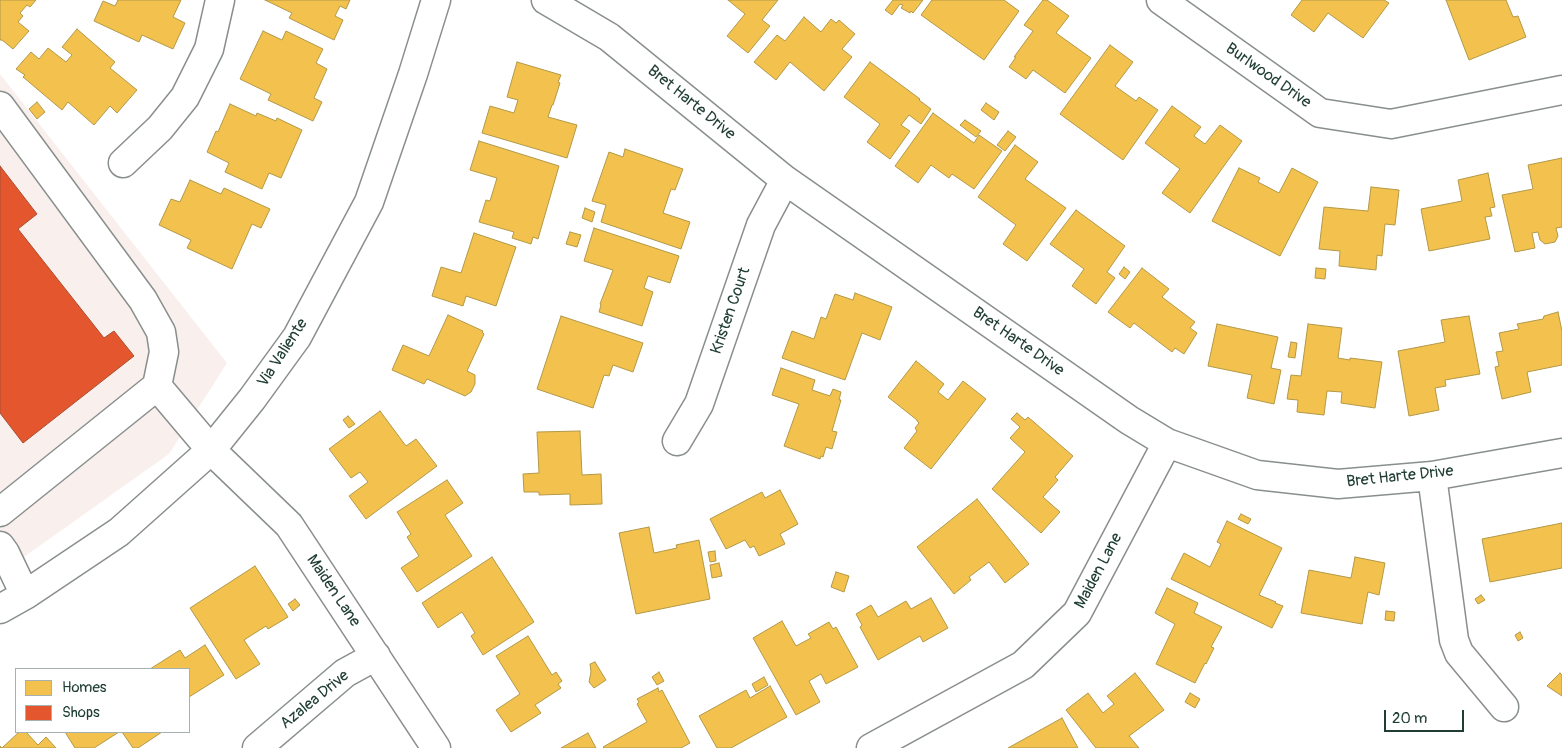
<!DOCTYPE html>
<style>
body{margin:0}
#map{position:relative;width:1562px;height:748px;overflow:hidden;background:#fff;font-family:Pangolin,sans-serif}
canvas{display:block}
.legend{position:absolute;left:15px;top:668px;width:175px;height:65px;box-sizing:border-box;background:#fff;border:1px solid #a5b1ae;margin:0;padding:6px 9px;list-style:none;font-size:15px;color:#1f3d34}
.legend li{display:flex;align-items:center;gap:10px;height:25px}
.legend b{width:25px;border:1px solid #a5b1ae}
.scale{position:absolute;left:1384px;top:710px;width:80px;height:22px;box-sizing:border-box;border:2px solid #1f3d34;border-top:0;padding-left:6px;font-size:15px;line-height:18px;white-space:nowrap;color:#1f3d34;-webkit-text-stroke:4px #fff;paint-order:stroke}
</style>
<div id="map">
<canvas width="1562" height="748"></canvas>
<ul class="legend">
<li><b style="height:14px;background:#f2c14e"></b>Homes</li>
<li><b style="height:14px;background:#e4572e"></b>Shops</li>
</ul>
<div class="scale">20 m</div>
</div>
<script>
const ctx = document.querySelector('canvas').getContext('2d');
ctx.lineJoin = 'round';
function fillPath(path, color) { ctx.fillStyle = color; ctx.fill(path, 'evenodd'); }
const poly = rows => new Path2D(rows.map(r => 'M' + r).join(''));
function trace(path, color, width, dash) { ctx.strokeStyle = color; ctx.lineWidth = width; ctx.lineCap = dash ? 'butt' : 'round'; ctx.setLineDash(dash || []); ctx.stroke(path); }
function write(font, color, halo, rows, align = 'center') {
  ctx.font = font + ' Pangolin,sans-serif'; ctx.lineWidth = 5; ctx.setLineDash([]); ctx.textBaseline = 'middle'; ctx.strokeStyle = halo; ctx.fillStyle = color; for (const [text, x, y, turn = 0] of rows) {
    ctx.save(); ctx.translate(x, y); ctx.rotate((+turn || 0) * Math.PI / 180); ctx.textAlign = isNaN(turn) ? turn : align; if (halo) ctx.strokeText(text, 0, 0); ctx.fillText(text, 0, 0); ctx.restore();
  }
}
const built = poly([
 [0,74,227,363,169,454,0,574]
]);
const homes = poly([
 [0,0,36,0,30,7,27,5,20,13,23,16,18,22,29,31,13,49,2,40,0,40,0,0],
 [118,0,181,0,173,17,185,23,173,49,142,35,139,42,94,21,103,1,115,6,118,0],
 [265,0,350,0,346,9,340,6,335,16,343,20,334,40,289,18,292,13,265,0],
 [728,0,778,0,762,20,770,26,748,53,727,36,745,14,728,0],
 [893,0,923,0,913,13,911,11,910,13,901,8,903,5,900,4,892,15,885,10,893,0],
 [932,0,1004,0,1019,11,984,60,921,15,932,0],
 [1043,0,1047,0,1069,16,1056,33,1091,58,1065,93,1033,70,1026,79,1009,67,1016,57,1014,57,1033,31,1024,25,1043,0],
 [1302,0,1384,0,1389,3,1363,38,1328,13,1314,32,1291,15,1302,0],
 [1446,0,1506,0,1513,17,1518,16,1526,37,1469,60,1446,0],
 [804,17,821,32,831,19,836,23,839,20,855,34,842,49,852,57,824,91,790,62,776,80,754,62,777,35,785,41,804,17],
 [77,29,115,62,110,68,137,90,117,113,110,106,94,125,68,102,62,110,23,77,25,75,16,69,31,52,39,59,48,48,66,62,72,55,62,47,77,29],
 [263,31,282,40,286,31,323,49,316,63,327,69,314,98,322,102,313,121,268,100,271,94,240,79,263,31],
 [1110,45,1133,62,1115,86,1136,101,1139,97,1158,110,1123,160,1060,114,1110,45],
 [517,62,561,75,558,82,560,83,553,105,552,105,548,117,577,125,567,158,482,133,490,106,514,113,518,100,507,97,517,62],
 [870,62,920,99,919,100,931,109,921,124,909,115,901,125,910,131,890,159,867,142,880,124,844,97,870,62],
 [37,102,45,112,37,119,29,109,37,102],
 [986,103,999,112,994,120,981,110,986,103],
 [230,104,256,116,257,113,276,121,277,118,302,130,281,178,269,173,262,189,225,172,229,163,207,152,216,131,218,132,230,104],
 [1172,106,1201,127,1194,136,1205,144,1220,125,1242,141,1190,213,1162,193,1180,169,1145,143,1172,106],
 [933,113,974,143,979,135,1002,151,974,189,952,174,949,178,931,165,918,183,895,166,933,113],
 [965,120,981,131,976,137,960,125,965,120],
 [1008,131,1016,137,1005,151,997,145,1008,131],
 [479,141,559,166,538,239,533,237,531,244,512,238,514,232,479,222,486,200,490,201,497,178,470,170,479,141],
 [1015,145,1038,162,1025,179,1066,208,1027,261,1003,244,1016,225,978,197,1015,145],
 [625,149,683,169,675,190,671,189,663,213,690,222,681,249,601,222,606,205,592,201,609,152,623,157,625,149],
 [1562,158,1562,227,1556,228,1558,236,1555,242,1545,244,1540,240,1538,232,1532,233,1535,248,1515,252,1502,195,1533,189,1528,165,1562,158],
 [1239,168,1260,178,1258,182,1279,193,1292,168,1318,182,1280,256,1212,221,1239,168],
 [1488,173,1495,207,1490,208,1492,216,1485,217,1490,239,1429,251,1421,209,1462,201,1458,180,1488,173],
 [190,180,221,194,224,188,270,209,261,228,252,224,232,269,187,248,191,240,159,225,171,199,180,202,190,180],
 [1371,187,1399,190,1395,225,1385,224,1382,256,1377,255,1376,270,1339,266,1340,251,1319,249,1324,207,1368,211,1371,187],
 [585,208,595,212,592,222,582,218,585,208],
 [1076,210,1125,246,1107,272,1115,278,1096,304,1072,286,1084,269,1050,244,1076,210],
 [594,228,679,256,670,283,648,276,644,288,653,292,642,326,599,312,601,305,600,304,613,270,584,261,594,228],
 [570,232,581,235,577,247,566,244,570,232],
 [474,233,516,247,496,306,466,296,463,306,432,296,441,267,461,273,474,233],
 [1124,267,1130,272,1125,279,1119,274,1124,267],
 [1142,268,1169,289,1162,297,1195,322,1190,328,1197,333,1184,354,1175,348,1172,352,1134,323,1130,328,1108,312,1142,268],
 [1316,268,1326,269,1325,279,1315,278,1316,268],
 [855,293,892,307,880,340,862,333,845,380,782,358,792,331,814,339,821,317,826,319,835,294,853,300,855,293],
 [1558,312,1562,331,1562,365,1527,372,1531,392,1502,399,1495,367,1499,366,1496,352,1503,351,1499,333,1519,329,1517,324,1543,319,1544,316,1558,312],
 [448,315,483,331,482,332,484,334,467,371,475,375,475,384,471,392,465,396,427,379,424,384,392,370,403,345,429,356,448,315],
 [561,316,643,343,633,372,613,365,609,376,604,375,593,408,537,389,561,316],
 [1469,316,1480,374,1445,380,1446,386,1435,388,1439,410,1409,416,1398,351,1445,342,1441,320,1469,316],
 [1217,324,1278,337,1271,368,1281,370,1274,404,1247,398,1252,375,1208,366,1217,324],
 [1308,324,1342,328,1338,358,1350,360,1350,358,1382,362,1375,408,1341,403,1342,392,1327,391,1324,415,1297,412,1298,400,1287,399,1291,375,1301,376,1308,324],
 [1291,342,1297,343,1295,358,1288,357,1291,342],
 [916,361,944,384,938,392,948,400,963,381,986,399,931,469,904,448,917,431,915,428,919,423,917,421,917,420,888,397,916,361],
 [781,368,815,380,812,390,830,396,833,389,841,392,839,400,841,400,832,431,837,432,832,449,826,447,823,457,821,456,820,459,784,446,799,404,772,395,781,368],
 [380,411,406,446,416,439,437,466,366,519,349,496,368,482,360,472,351,478,329,449,380,411],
 [1017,413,1025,420,1028,417,1073,456,1055,477,1058,480,1043,497,1060,512,1041,533,992,489,1025,452,1010,438,1020,427,1011,419,1017,413],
 [348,416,355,424,349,428,343,420,348,416],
 [580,431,582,475,601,474,602,504,570,505,570,494,539,495,539,492,524,492,523,474,539,473,537,432,580,431],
 [447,480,463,503,445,515,472,556,417,592,401,568,419,556,407,537,411,534,397,512,447,480],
 [780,490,798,524,780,534,785,544,759,556,754,546,750,548,745,540,726,549,710,519,762,492,765,498,780,490],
 [977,499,1029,564,1005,583,989,562,969,577,971,580,954,594,917,547,977,499],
 [1241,514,1251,519,1248,524,1238,519,1241,514],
 [1227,521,1282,548,1259,595,1276,602,1275,603,1283,606,1272,628,1171,579,1184,553,1210,567,1221,544,1217,542,1227,521],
 [1562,523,1562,568,1490,582,1482,539,1562,523],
 [649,527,654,553,677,548,676,545,699,540,710,599,636,614,619,533,649,527],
 [715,551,716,561,710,562,708,552,715,551],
 [492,557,534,622,483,655,471,636,475,633,462,612,438,628,422,603,492,557],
 [1355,557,1385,563,1379,595,1368,592,1362,624,1301,613,1309,570,1351,578,1355,557],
 [719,563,722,576,712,578,710,565,719,563],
 [255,566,288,617,268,629,266,626,244,640,260,664,236,679,190,608,255,566],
 [836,572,849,576,844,592,831,587,836,572],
 [1167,588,1198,603,1194,613,1222,627,1211,647,1214,648,1206,664,1205,663,1195,683,1156,664,1175,624,1155,613,1167,588],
 [1481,595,1485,600,1478,604,1475,599,1481,595],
 [931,598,948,628,923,642,920,636,878,660,860,627,862,625,856,614,871,605,878,617,906,601,911,609,931,598],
 [295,599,300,605,293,611,288,604,295,599],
 [1386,611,1395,612,1394,621,1385,620,1386,611],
 [782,621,796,646,811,638,808,634,829,622,833,629,836,627,858,667,826,684,821,674,809,681,820,702,796,715,753,638,782,621],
 [1520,632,1523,638,1518,641,1515,635,1520,632],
 [528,636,552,675,556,672,562,681,558,684,561,688,535,705,541,713,511,732,496,710,520,694,496,656,528,636],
 [205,645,224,675,189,697,189,669,150,669,180,650,185,658,205,645],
 [595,662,606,680,594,688,589,682,591,672,590,664,595,662],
 [659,672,664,681,657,685,652,677,659,672],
 [1135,673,1164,710,1129,736,1139,748,1096,748,1066,710,1088,693,1103,713,1114,704,1107,696,1135,673],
 [1560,673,1562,675,1562,696,1547,686,1560,673],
 [764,677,768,685,756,692,752,684,764,677],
 [770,686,787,717,731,748,717,748,699,716,746,690,750,698,770,686],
 [658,688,659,692,662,690,690,743,681,748,604,748,603,747,647,722,637,704,639,702,637,699,658,688],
 [1190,693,1200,699,1195,708,1185,702,1190,693],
 [1062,718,1078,748,1008,748,1062,718],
 [19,732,26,732,38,745,46,737,56,748,0,748,0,746,2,748,19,732],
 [65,732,119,732,94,748,75,748,65,732],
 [122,732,162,732,138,748,133,748,122,732],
 [588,733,596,748,561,748,588,733]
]);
const shops = poly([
 [0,166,37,214,18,229,104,338,114,331,134,356,23,443,0,413,0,166]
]);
const minor = poly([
 [546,0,609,37,785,180,1129,420,1167,443,1257,475,1338,484,1432,476,1562,453],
 [1161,0,1320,113,1391,124,1562,90],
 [0,106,143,300,161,332,164,352,157,386,0,512],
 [123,163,160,128,185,97,209,49,220,0],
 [157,386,211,450,289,525,436,748],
 [677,441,699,404,761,225,785,180],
 [1432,476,1454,640,1459,653,1504,707],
 [0,546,5,553,25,595],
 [0,609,25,595,119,532,211,450,252,399,297,337,369,202,413,74,436,0],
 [257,748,345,673,376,656],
 [871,748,1023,665,1077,613,1167,443]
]);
const streetNames = [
 ["Burlwood Drive",1268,76,35],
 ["Bret Harte Drive",691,103,39],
 ["Kristen Court",731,311,-71],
 ["Bret Harte Drive",1018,342,35],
 ["Via Valiente",283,353,-57],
 ["Bret Harte Drive",1400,477,-6],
 ["Maiden Lane",1099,571,-62],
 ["Maiden Lane",333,591,56],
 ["Azalea Drive",315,700,-39]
];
fillPath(built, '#f9f0ee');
fillPath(homes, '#f2c14e');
trace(homes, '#b39946', 1);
fillPath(shops, '#e4572e');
trace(shops, '#a94f30', 1);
trace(minor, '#898f8d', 31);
trace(minor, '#fff', 28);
write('16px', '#1f3d34', '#fff', streetNames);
</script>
